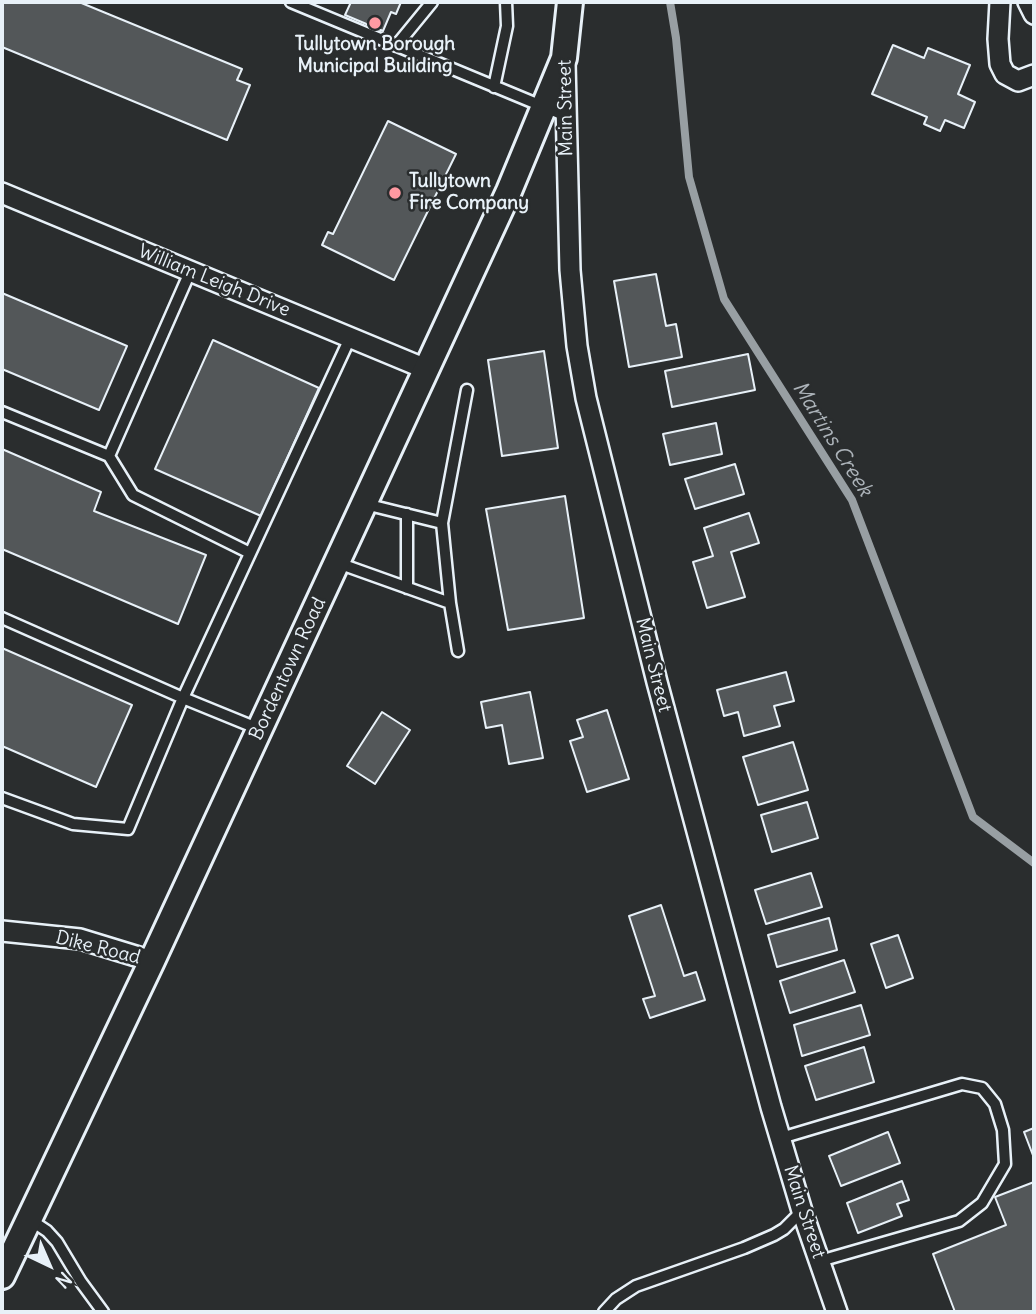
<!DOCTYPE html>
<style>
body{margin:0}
#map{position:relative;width:1036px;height:1314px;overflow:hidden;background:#2a2d2e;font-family:Delius,sans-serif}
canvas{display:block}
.frame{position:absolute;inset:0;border:4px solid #e8f1f8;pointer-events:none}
.north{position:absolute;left:14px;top:1230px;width:70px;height:70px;-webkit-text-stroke:5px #2a2d2e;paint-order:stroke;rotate:136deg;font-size:19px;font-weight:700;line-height:28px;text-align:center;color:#e8f1f8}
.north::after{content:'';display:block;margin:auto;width:24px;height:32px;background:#e8f1f8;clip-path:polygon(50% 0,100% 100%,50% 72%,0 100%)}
</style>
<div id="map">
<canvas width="1036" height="1314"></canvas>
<div class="frame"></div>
<div class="north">N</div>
</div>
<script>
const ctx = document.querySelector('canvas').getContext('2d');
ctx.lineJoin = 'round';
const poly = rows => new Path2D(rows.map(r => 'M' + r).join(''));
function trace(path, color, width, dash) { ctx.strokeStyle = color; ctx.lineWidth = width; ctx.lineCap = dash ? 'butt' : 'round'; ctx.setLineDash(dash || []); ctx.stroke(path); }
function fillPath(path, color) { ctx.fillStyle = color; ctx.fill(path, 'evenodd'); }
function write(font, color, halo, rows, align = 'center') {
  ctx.font = font + ' Delius,sans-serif'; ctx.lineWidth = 5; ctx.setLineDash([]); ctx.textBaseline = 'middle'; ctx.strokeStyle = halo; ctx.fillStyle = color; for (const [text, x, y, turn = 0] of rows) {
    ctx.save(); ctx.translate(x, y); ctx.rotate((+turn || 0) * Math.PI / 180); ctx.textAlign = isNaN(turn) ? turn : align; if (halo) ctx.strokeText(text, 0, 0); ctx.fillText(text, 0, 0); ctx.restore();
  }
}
const stream = poly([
 [670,2,676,38,689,177,724,299,852,500,973,817,1034,863]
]);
const building = poly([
 [2,2,79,2,242,69,237,80,250,85,227,140,2,47,2,2],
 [351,2,401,2,396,14,391,12,383,31,345,15,351,2],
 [893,45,924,58,928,48,970,65,958,94,975,102,964,128,945,120,940,131,924,124,927,117,872,94,893,45],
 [388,121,456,154,394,280,322,245,328,232,333,234,388,121],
 [656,274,666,326,676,324,682,357,629,367,614,281,656,274],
 [2,293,127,346,99,410,2,369,2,293],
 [213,340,319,388,261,516,155,469,213,340],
 [544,351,558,448,502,456,488,360,544,351],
 [748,354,755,390,672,407,665,371,748,354],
 [716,423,722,454,670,465,663,434,716,423],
 [2,449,101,492,94,511,206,555,178,624,2,549,2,449],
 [735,464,744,494,695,509,685,479,735,464],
 [565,496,584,618,508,630,486,509,565,496],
 [749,513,759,543,731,552,745,597,707,608,693,562,713,556,704,528,749,513],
 [2,648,132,705,96,787,2,746,2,648],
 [786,672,794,701,774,706,780,726,744,736,738,712,724,716,717,690,786,672],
 [530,692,543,758,509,764,502,725,486,728,481,702,530,692],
 [607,710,629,779,587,792,570,741,583,737,577,720,607,710],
 [382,712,410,730,375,784,347,766,382,712],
 [793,742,808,790,758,805,743,757,793,742],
 [807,802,818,838,772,852,761,815,807,802],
 [811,873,822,907,766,924,755,890,811,873],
 [661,905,684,976,696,972,705,1000,650,1018,643,999,655,996,629,916,661,905],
 [829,918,837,950,777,967,768,935,829,918],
 [898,935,913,978,886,988,871,944,898,935],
 [844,960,855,992,790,1013,780,981,844,960],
 [861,1005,870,1035,802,1056,794,1025,861,1005],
 [864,1047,874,1082,816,1100,805,1066,864,1047],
 [1034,1128,1034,1158,1024,1132,1034,1128],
 [888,1132,900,1163,841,1186,829,1156,888,1132],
 [902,1181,909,1200,897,1204,902,1216,858,1233,847,1203,902,1181],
 [1034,1182,1034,1312,955,1312,933,1254,1006,1225,995,1197,1034,1182]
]);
const service = poly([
 [291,2,566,116],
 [396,46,432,2],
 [494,87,507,26,506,2],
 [2,412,109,456,133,495,250,553],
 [109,456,190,272],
 [365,504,442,523],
 [407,514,407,588],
 [338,563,450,603,442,523,467,390],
 [450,603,458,651],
 [2,618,183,698,350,338],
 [2,798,73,824,128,829,183,698,259,729],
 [781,1138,962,1084,982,1088,995,1104,1003,1130,1005,1164,982,1203,959,1221,820,1261],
 [29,1219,47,1231,57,1242,81,1282,103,1312],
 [604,1312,616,1299,636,1286,744,1248,774,1235,784,1229,802,1211]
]);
const minor = poly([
 [1000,2,998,39,1000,64,1005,74,1018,81,1034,75],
 [1028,2,1034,14],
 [565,62,570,270,577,346,586,398,657,682,771,1107,802,1211,837,1312],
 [2,193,426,369],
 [2,931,80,939,152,961]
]);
const tertiary = poly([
 [2,1276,152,961,509,191,564,58,570,2]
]);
const markers = [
 [375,23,7,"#ff9aa2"],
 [395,193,7,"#ff9aa2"]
];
const poiNames = [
 ["Tullytown Borough",375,45],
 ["Municipal Building",375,67],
 ["Tullytown",409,182,"left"],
 ["Fire Company",409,204,"left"]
];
const streetNames = [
 ["Main Street",566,108,-91],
 ["William Leigh Drive",214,281,22],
 ["Main Street",653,665,76],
 ["Bordentown Road",288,669,-65],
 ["Dike Road",98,948,14],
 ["Main Street",804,1212,72]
];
const waterNames = [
 ["Martins Creek",832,439,58]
];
trace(stream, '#989fa3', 8);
fillPath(building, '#535759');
trace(building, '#e8f1f8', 2);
trace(service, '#e8f1f8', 15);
trace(minor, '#e8f1f8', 24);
trace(tertiary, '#e8f1f8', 30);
trace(service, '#2a2d2e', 10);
trace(minor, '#2a2d2e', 19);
trace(tertiary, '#2a2d2e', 24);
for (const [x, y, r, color] of markers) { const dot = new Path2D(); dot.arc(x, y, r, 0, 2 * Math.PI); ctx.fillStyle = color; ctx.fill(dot); trace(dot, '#2a2d2e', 2.5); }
write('bold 19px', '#e8f1f8', '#2a2d2e', poiNames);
write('19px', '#e8f1f8', '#2a2d2e', streetNames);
write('italic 21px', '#acb3b9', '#2a2d2e', waterNames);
</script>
